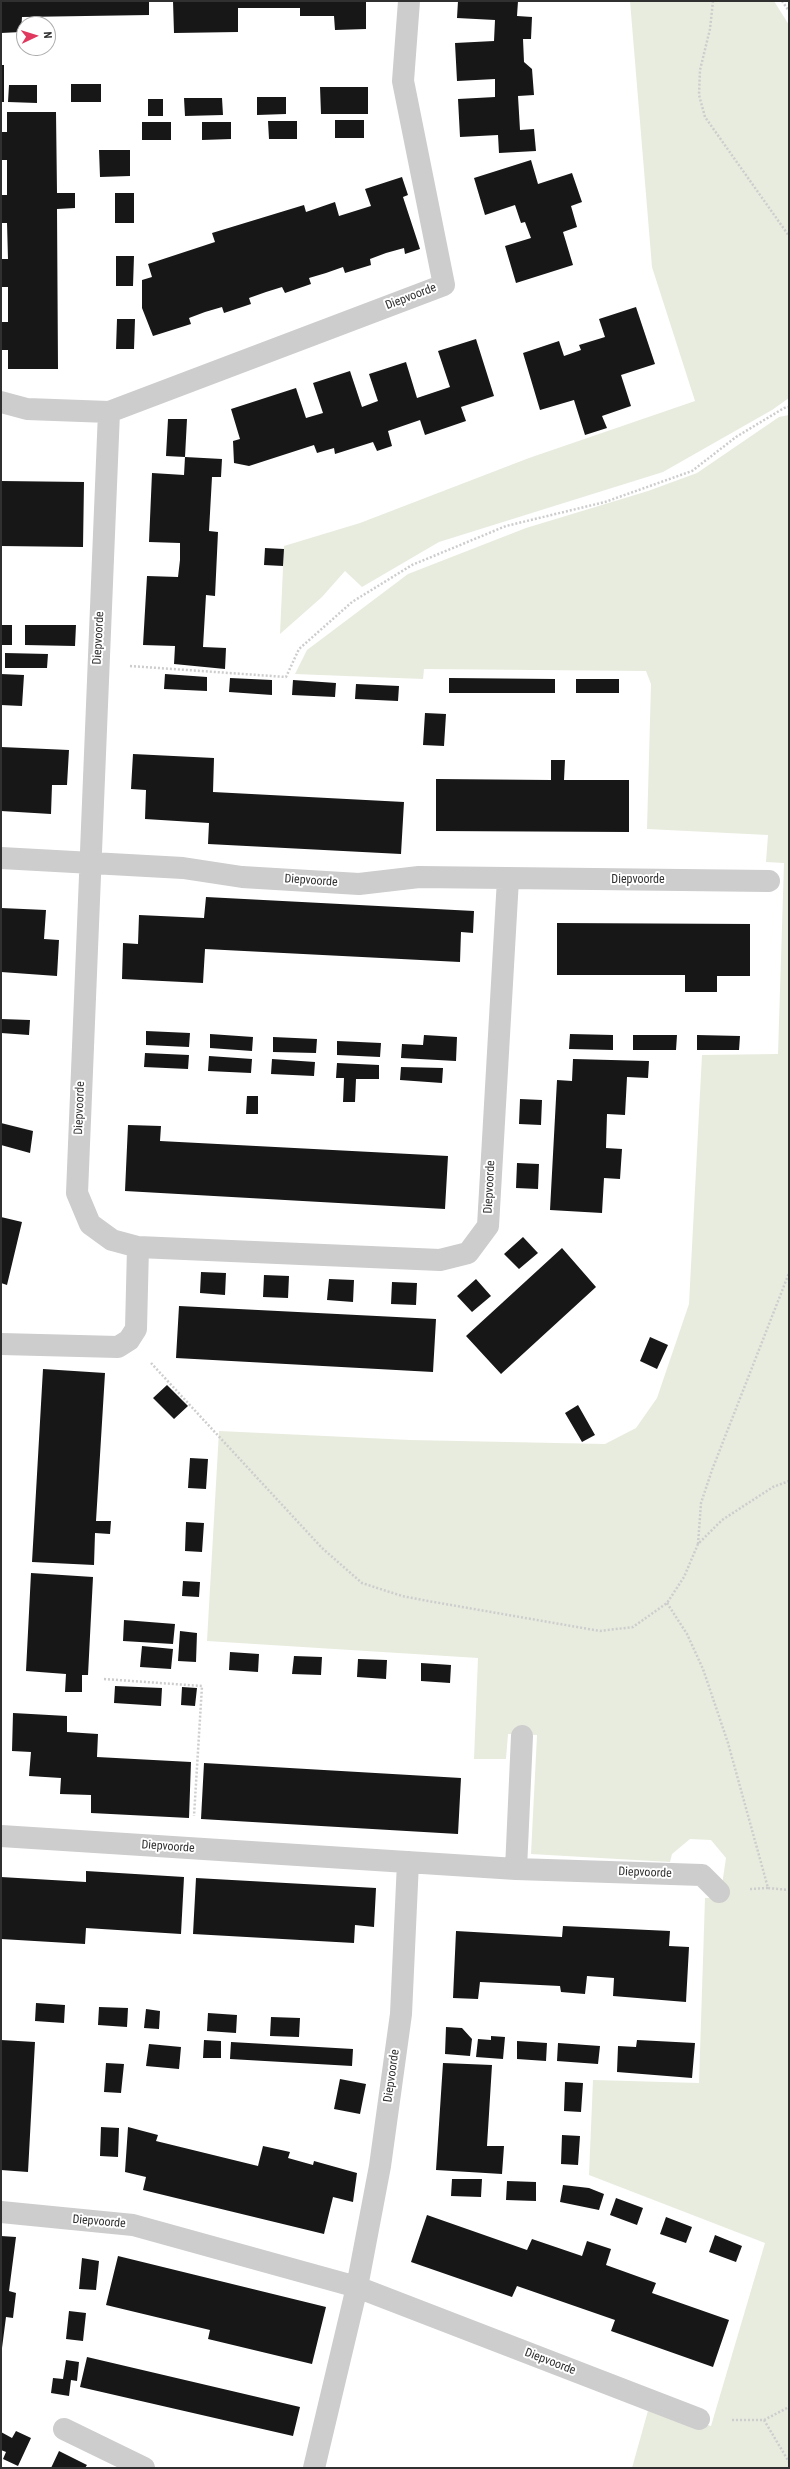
<!DOCTYPE html>
<style>
body{margin:0}
#map{position:relative;width:790px;height:2469px;overflow:hidden;background:#fff;font-family:"Roboto Condensed",sans-serif}
canvas{display:block}
.frame{position:absolute;inset:0;border:2px solid #303030;pointer-events:none}
.north{position:absolute;left:16px;top:16px;width:40px;height:40px;box-sizing:border-box;background:#fff;border:1px solid #acacac;border-radius:50%;rotate:86deg;font-size:11px;font-weight:700;line-height:16px;text-align:center;color:#303030}
.north::after{content:'';display:block;margin:auto;width:14px;height:18px;background:#e1385f;clip-path:polygon(50% 0,100% 100%,50% 72%,0 100%)}
</style>
<div id="map">
<canvas width="790" height="2469"></canvas>
<div class="frame"></div>
<div class="north">N</div>
</div>
<script>
const ctx = document.querySelector('canvas').getContext('2d');
ctx.lineJoin = 'round';
function fillPath(path, color) { ctx.fillStyle = color; ctx.fill(path, 'evenodd'); }
const poly = rows => new Path2D(rows.map(r => 'M' + r).join(''));
function trace(path, color, width, dash) { ctx.strokeStyle = color; ctx.lineWidth = width; ctx.lineCap = dash ? 'butt' : 'round'; ctx.setLineDash(dash || []); ctx.stroke(path); }
function write(font, color, halo, rows, align = 'center') {
  ctx.font = font + ' "Roboto Condensed",sans-serif'; ctx.lineWidth = 4; ctx.setLineDash([]); ctx.textBaseline = 'middle'; ctx.strokeStyle = halo; ctx.fillStyle = color; for (const [text, x, y, turn = 0] of rows) {
    ctx.save(); ctx.translate(x, y); ctx.rotate((+turn || 0) * Math.PI / 180); ctx.textAlign = isNaN(turn) ? turn : align; if (halo) ctx.strokeText(text, 0, 0); ctx.fillText(text, 0, 0); ctx.restore();
  }
}
const green = poly([
 [630,1,774,1,789,25,789,398,772,410,663,472,439,542,362,587,345,571,322,597,280,634,284,546,360,523,529,458,695,401,652,267],
 [789,415,789,2468,632,2468,649,2407,711,2426,765,2243,589,2175,593,2080,699,2083,705,1898,720,1898,726,1858,711,1840,690,1839,672,1854,670,1862,531,1854,537,1735,508,1734,506,1759,474,1759,478,1658,207,1641,219,1431,410,1440,605,1444,636,1428,657,1398,689,1304,702,1055,778,1054,784,863,766,862,768,835,647,829,651,684,646,671,424,669,423,679,295,674,307,650,408,574,526,528,648,491,697,473,779,417]
]);
const building = poly([
 [1,1,149,1,149,15,22,17,21,32,1,33],
 [173,1,366,1,366,29,335,30,334,16,300,16,300,8,238,8,238,32,174,33],
 [458,1,518,1,517,16,532,17,531,39,523,39,524,62,532,69,534,95,518,96,520,130,534,129,536,151,499,153,498,135,460,137,458,99,495,97,495,79,457,81,455,43,494,41,495,20,457,18],
 [1,65,4,65,4,102,1,102],
 [71,84,101,84,101,102,71,102],
 [9,85,37,85,37,103,8,102],
 [320,87,368,87,368,114,321,114],
 [257,97,286,97,286,114,257,115],
 [184,98,222,98,223,115,185,116],
 [148,99,163,99,163,116,148,116],
 [7,112,56,112,57,193,75,193,75,208,57,209,58,369,8,369,8,350,2,350,2,322,8,322,8,287,1,287,1,259,8,259,7,223,1,223,1,195,7,195,7,160,1,160,1,132,7,132],
 [335,120,364,120,364,138,335,138],
 [268,121,297,121,297,139,269,139],
 [142,122,171,122,171,140,142,140],
 [202,122,231,122,231,139,202,140],
 [99,150,130,150,130,176,100,177],
 [531,160,538,184,572,173,582,202,571,206,577,227,563,232,573,265,516,283,505,246,531,238,525,222,521,223,515,205,485,215,474,178],
 [402,177,408,195,403,197,420,249,405,254,404,248,386,253,370,259,371,265,345,273,343,267,326,273,309,278,311,284,285,293,282,287,266,292,249,298,251,304,224,313,222,307,205,312,189,318,191,324,153,336,142,308,142,280,152,277,148,264,215,242,212,233,304,205,306,212,335,202,339,216,371,206,365,189],
 [115,193,134,193,134,223,115,223],
 [116,256,134,256,133,286,116,286],
 [636,307,655,364,621,375,631,406,602,416,607,428,585,435,574,400,540,410,523,353,559,341,564,356,581,350,579,345,605,337,599,319],
 [117,319,135,319,134,349,116,349],
 [476,339,494,396,461,407,466,421,425,435,420,420,388,431,392,446,377,451,373,442,335,454,334,448,317,453,314,445,249,466,234,463,233,441,240,439,231,409,296,388,306,418,323,413,313,383,350,371,362,407,378,401,369,374,406,362,417,398,450,387,438,351],
 [168,419,187,419,185,457,166,456],
 [185,457,222,459,221,477,212,477,209,531,218,532,215,596,206,595,203,647,226,648,225,669,174,664,175,646,143,645,147,576,178,577,180,560,180,543,149,542,152,473,184,475],
 [1,481,84,482,83,547,1,546],
 [265,548,284,549,283,566,264,565],
 [1,625,12,625,12,645,1,645],
 [25,625,76,625,75,646,25,645],
 [5,653,48,654,47,668,5,668],
 [1,674,24,675,22,706,1,705],
 [165,674,207,677,207,691,164,689],
 [230,678,272,680,272,695,229,692],
 [449,678,555,679,555,693,449,693],
 [576,679,619,679,619,693,576,693],
 [293,680,336,683,335,697,292,695],
 [356,684,399,686,398,701,355,699],
 [425,713,446,714,444,746,423,745],
 [1,747,69,750,67,785,52,785,51,814,1,811],
 [133,754,214,758,213,792,404,802,401,854,208,844,209,823,145,819,146,790,131,789],
 [551,760,565,760,564,780,629,780,629,832,436,831,436,779,551,780],
 [206,897,474,911,473,933,461,932,460,962,205,949,203,983,122,979,123,943,138,944,139,915,204,918],
 [1,908,46,910,44,939,59,940,57,976,1,972],
 [557,923,750,924,750,976,717,976,717,992,685,992,685,975,557,975],
 [1,1019,30,1020,29,1035,1,1033],
 [146,1031,190,1033,189,1047,146,1045],
 [210,1034,253,1037,252,1051,210,1048],
 [570,1034,613,1035,613,1050,569,1049],
 [424,1035,457,1037,456,1061,401,1058,402,1044,423,1045],
 [633,1035,677,1035,676,1050,633,1050],
 [697,1035,740,1036,739,1050,697,1050],
 [273,1037,317,1039,316,1053,273,1052],
 [337,1041,381,1043,380,1057,337,1055],
 [145,1053,189,1055,188,1069,144,1067],
 [209,1056,252,1059,251,1073,208,1071],
 [272,1059,315,1062,314,1076,271,1074],
 [573,1059,649,1061,648,1078,627,1077,625,1115,607,1114,606,1148,622,1149,620,1179,604,1178,602,1213,550,1210,557,1080,572,1081],
 [337,1063,379,1065,379,1079,356,1079,355,1102,343,1102,344,1078,336,1078],
 [401,1067,443,1068,442,1083,400,1080],
 [247,1096,258,1096,258,1114,246,1114],
 [520,1099,542,1100,541,1125,519,1124],
 [1,1123,33,1131,30,1153,1,1145],
 [128,1125,161,1126,160,1141,448,1156,445,1209,125,1191],
 [517,1163,539,1164,538,1189,516,1188],
 [1,1217,22,1222,7,1285,1,1283],
 [523,1237,538,1253,519,1269,504,1254],
 [562,1248,596,1287,501,1374,466,1336],
 [201,1272,226,1273,225,1295,200,1293],
 [264,1275,289,1276,288,1298,263,1297],
 [329,1279,354,1280,353,1302,327,1300],
 [476,1279,491,1296,472,1312,457,1296],
 [392,1282,417,1283,416,1305,391,1304],
 [179,1306,436,1319,433,1372,176,1358],
 [650,1337,668,1345,657,1369,640,1361],
 [43,1369,105,1373,96,1521,111,1521,110,1534,95,1533,94,1565,32,1562],
 [167,1385,188,1406,174,1419,153,1398],
 [578,1405,595,1435,582,1442,565,1413],
 [190,1458,208,1459,206,1489,188,1488],
 [186,1522,204,1523,202,1552,185,1551],
 [31,1573,93,1577,88,1675,82,1675,82,1692,65,1692,66,1674,26,1671],
 [183,1581,200,1582,199,1597,182,1596],
 [124,1620,175,1624,173,1644,123,1641],
 [180,1631,197,1633,196,1662,178,1661],
 [142,1646,173,1649,171,1669,140,1667],
 [230,1652,259,1654,258,1672,229,1670],
 [294,1656,322,1657,321,1675,292,1674],
 [358,1659,387,1660,386,1679,357,1677],
 [421,1663,451,1665,450,1683,421,1681],
 [115,1686,162,1688,161,1706,114,1703],
 [182,1687,197,1688,195,1706,181,1705],
 [13,1713,67,1716,67,1732,98,1734,97,1757,191,1762,189,1818,91,1813,91,1795,60,1794,61,1778,29,1776,31,1752,12,1751],
 [204,1763,461,1778,458,1834,201,1819],
 [86,1871,184,1877,181,1934,86,1928,85,1944,1,1939,1,1877,86,1882],
 [196,1878,376,1888,374,1927,355,1925,354,1943,193,1934],
 [563,1926,670,1931,669,1946,689,1947,686,2002,613,1996,614,1978,587,1976,585,1994,561,1992,560,1986,480,1982,478,1999,453,1998,456,1931,562,1937],
 [36,2003,65,2005,64,2023,35,2021],
 [99,2007,128,2008,127,2027,98,2025],
 [146,2009,160,2011,159,2029,144,2028],
 [208,2013,237,2015,236,2033,207,2031],
 [271,2017,300,2018,299,2037,270,2036],
 [446,2027,462,2028,472,2039,470,2056,445,2054],
 [491,2036,505,2037,503,2059,476,2057,478,2039,491,2040],
 [1,2040,35,2042,28,2172,1,2170],
 [204,2040,221,2041,221,2058,203,2058],
 [637,2040,695,2043,692,2078,617,2072,618,2046,636,2047],
 [517,2041,547,2043,546,2061,517,2059],
 [231,2042,353,2049,352,2066,230,2059],
 [558,2043,600,2046,598,2064,557,2061],
 [149,2044,181,2047,179,2069,146,2066],
 [106,2063,124,2064,121,2093,104,2092],
 [443,2063,492,2065,487,2146,504,2146,502,2174,436,2170],
 [340,2079,366,2084,360,2114,334,2109],
 [565,2082,583,2083,581,2112,564,2111],
 [101,2127,119,2128,118,2157,100,2156],
 [128,2127,158,2135,156,2141,258,2166,263,2146,290,2152,288,2158,313,2165,314,2161,357,2173,353,2202,333,2197,324,2234,143,2190,146,2177,125,2172],
 [562,2135,580,2136,578,2165,561,2164],
 [452,2179,482,2179,481,2197,451,2196],
 [507,2181,536,2182,536,2201,506,2200],
 [563,2185,589,2188,604,2194,599,2210,560,2202],
 [616,2198,643,2208,637,2225,610,2215],
 [427,2215,527,2250,532,2239,582,2256,587,2241,611,2249,606,2265,656,2283,652,2293,729,2320,713,2367,611,2331,615,2320,517,2286,512,2297,411,2262],
 [666,2217,692,2227,686,2243,660,2234],
 [715,2235,742,2246,736,2262,709,2252],
 [1,2236,16,2237,9,2291,16,2293,13,2318,6,2317,2,2348],
 [118,2256,326,2307,312,2364,208,2339,210,2330,106,2305],
 [82,2258,99,2261,96,2290,79,2289],
 [69,2311,86,2313,83,2341,66,2339],
 [87,2357,300,2407,293,2436,80,2387],
 [66,2360,79,2362,77,2381,71,2380,69,2396,51,2393,53,2378,63,2379],
 [16,2431,31,2438,18,2466,3,2459,6,2452,1,2450,1,2432,12,2438],
 [59,2451,87,2465,85,2468,51,2468]
]);
const path = poly([
 [713,1,710,29,700,70,699,95,705,117,789,236],
 [782,1,789,11],
 [130,666,286,677,299,649,352,602,412,565,506,526,605,502,692,471,736,437,784,408,789,407],
 [151,1363,322,1548,362,1583,402,1596,428,1601,600,1631,633,1627,667,1603,684,1577,698,1544,722,1520,773,1487,789,1481],
 [698,1544,701,1503,712,1470,789,1273],
 [667,1603,687,1634,703,1669,728,1743,768,1888,789,1890],
 [104,1679,202,1686,194,1816],
 [750,1889,768,1888],
 [732,2420,764,2420,789,2462],
 [764,2420,789,2407]
]);
const street = poly([
 [1,402,27,409,109,412,444,285,403,81,409,1],
 [1,858,183,868,242,877,359,884,419,877,769,881],
 [138,1247,440,1260,468,1253,488,1226,508,879],
 [1,1344,118,1347,129,1340,136,1329,138,1247,112,1240,90,1224,77,1193,109,412],
 [1,1836,516,1869,702,1875,719,1892],
 [516,1869,522,1736],
 [1,2212,133,2225,357,2287,699,2419],
 [64,2429,144,2468],
 [314,2468,357,2287,380,2166,401,2014,408,1862]
]);
const streetNames = [
 ["Diepvoorde",411,297,-21],
 ["Diepvoorde",99,638,-87],
 ["Diepvoorde",638,880],
 ["Diepvoorde",311,881,4],
 ["Diepvoorde",80,1108,-88],
 ["Diepvoorde",490,1187,-87],
 ["Diepvoorde",168,1847,4],
 ["Diepvoorde",645,1873,2],
 ["Diepvoorde",392,2076,-82],
 ["Diepvoorde",99,2222,5],
 ["Diepvoorde",550,2362,21]
];
fillPath(green, '#e8ecde');
fillPath(building, '#171717');
trace(path, '#cdcdcd', 2.5, [2, 2]);
trace(street, '#cdcdcd', 22);
write('12px', '#303030', '#fff', streetNames);
</script>
